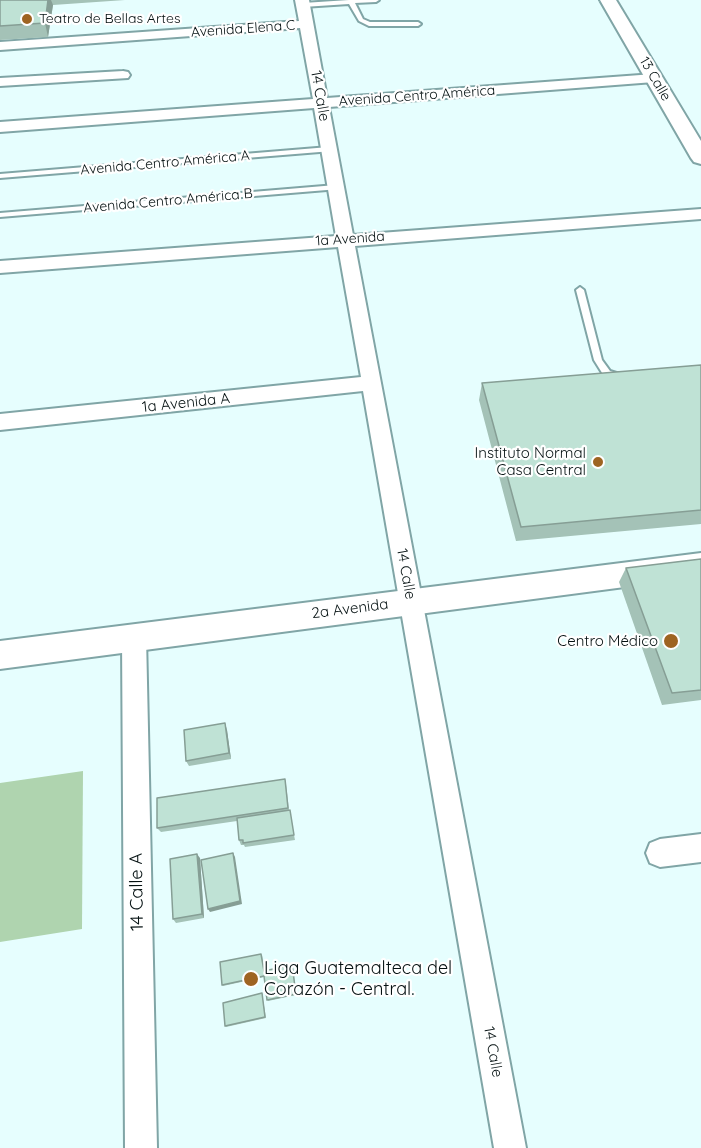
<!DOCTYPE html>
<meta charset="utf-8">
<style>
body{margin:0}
canvas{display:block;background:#e6fefe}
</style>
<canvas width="701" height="1148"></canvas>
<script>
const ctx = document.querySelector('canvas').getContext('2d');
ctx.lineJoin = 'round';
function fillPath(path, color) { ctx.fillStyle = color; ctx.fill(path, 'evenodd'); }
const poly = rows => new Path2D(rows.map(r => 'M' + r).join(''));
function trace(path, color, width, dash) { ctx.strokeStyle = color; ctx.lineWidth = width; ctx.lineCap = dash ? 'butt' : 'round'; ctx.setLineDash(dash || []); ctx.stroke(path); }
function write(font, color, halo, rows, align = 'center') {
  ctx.font = font + ' Quicksand,sans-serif'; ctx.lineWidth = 4.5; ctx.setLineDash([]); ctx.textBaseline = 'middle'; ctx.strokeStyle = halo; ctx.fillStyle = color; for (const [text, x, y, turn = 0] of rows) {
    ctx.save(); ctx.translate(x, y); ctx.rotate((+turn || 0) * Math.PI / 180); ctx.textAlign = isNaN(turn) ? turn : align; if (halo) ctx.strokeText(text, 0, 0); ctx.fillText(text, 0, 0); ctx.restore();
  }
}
const green = poly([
 [83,771,82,929,0,942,0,783]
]);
const service = poly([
 [349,0,379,0,376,2,355,3,363,19,370,22,418,22,421,24,418,26,369,26,359,21,349,4,303,7,300,5,303,3,349,0],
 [329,147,333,149,332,151,0,178,0,174,329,147],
 [336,185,339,185,339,189,0,217,0,213,336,185],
 [580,287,584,290,602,360,610,371,623,375,624,377,623,379,620,380,604,376,594,360,576,290,580,287]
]);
const minor = poly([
 [295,0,309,0,327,98,654,74,661,78,654,82,329,107,353,235,701,209,701,219,355,246,526,1148,494,1148,363,391,0,430,0,414,361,377,338,247,0,273,0,261,336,236,314,108,0,132,0,122,313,99,300,28,0,50,0,42,299,21,295,0],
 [123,71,128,72,130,75,128,78,0,86,0,78,123,71],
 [134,626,142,629,146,636,157,1148,125,1148,122,636,126,629,134,626],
 [701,834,701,862,660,867,650,863,646,853,650,843,660,839,701,834]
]);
const tertiary = poly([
 [600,0,616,0,701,141,701,164,694,162,691,158,600,0],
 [701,553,701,577,0,669,0,641,701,553]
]);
const wall = poly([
 [0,0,125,0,53,5,48,37,0,40],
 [701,365,701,524,516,541,479,400,482,383],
 [701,559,701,700,662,705,619,582,626,568],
 [227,730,231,759,189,766,186,761],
 [286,784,289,810,295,840,245,847,244,845,241,845,239,840,237,821,161,832,157,828],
 [200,858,204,918,176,923,173,919],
 [262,955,264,971,293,966,296,995,268,1001,264,977,223,986,222,985],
 [262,993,266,1018,226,1027,225,1026]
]);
const shadedWall = poly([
 [48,0,51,0,53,5,48,37,45,23],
 [225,723,227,730,231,759,229,753],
 [233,853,235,857,242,904,210,912,208,909],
 [197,854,200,858,204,918,202,914]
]);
const building = poly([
 [0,0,48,0,45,23,0,26,0,0],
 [701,365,701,510,521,527,482,383,701,365],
 [701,559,701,690,672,693,626,568,701,559],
 [225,723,229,753,186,761,184,730,225,723],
 [285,779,288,808,157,828,157,798,285,779],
 [290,810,294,835,243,843,243,840,239,840,237,818,290,810],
 [233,853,240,901,208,909,201,860,233,853],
 [197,854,202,914,173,919,170,859,197,854],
 [261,954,264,971,292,965,296,994,267,1000,264,976,222,985,220,962,261,954],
 [262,993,265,1017,225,1026,223,1003,262,993]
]);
const markers = [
 [27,19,6,"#9e6422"],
 [598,462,6,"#9e6422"],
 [671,641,8,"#9e6422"],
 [251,979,8,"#9e6422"]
];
const farPoinames = [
 ["Teatro de Bellas Artes",39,19]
];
const farStreetnames = [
 ["Avenida Elena C",243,29,-4],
 ["13 Calle",655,79,60],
 ["Avenida Centro América",417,96,-4],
 ["Avenida Centro América A",165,163,-5],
 ["Avenida Centro América B",168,201,-5],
 ["1a Avenida",350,239,-4]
];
const streetNames = [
 ["14 Calle",320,96,80],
 ["1a Avenida A",186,403,-6],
 ["14 Calle",406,574,80],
 ["2a Avenida",350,609,-7],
 ["14 Calle",493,1052,80]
];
const poiNames = [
 ["Instituto Normal",586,453],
 ["Casa Central",586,470],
 ["Centro Médico",658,641]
];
const nearStreetnames = [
 ["14 Calle A",137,892,-91]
];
const nearPoinames = [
 ["Liga Guatemalteca del",264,969],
 ["Corazón - Central.",264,990]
];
fillPath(green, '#afd4af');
trace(service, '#80a5a6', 4);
trace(minor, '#80a5a6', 4);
trace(tertiary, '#80a5a6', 4);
fillPath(service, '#fff');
fillPath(minor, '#fff');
fillPath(tertiary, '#fff');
fillPath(wall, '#a4c2b7');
fillPath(shadedWall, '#869e95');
fillPath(building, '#bfe2d5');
trace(building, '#869e95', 1.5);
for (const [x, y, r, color] of markers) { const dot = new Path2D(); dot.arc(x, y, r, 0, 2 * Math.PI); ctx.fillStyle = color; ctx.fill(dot); trace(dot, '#fff', 2); }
write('14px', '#041011', '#fff', farPoinames, 'left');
write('14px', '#041011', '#fff', farStreetnames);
write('15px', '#041011', '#fff', streetNames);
write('15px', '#041011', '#fff', poiNames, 'right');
write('18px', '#041011', '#fff', nearStreetnames);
write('18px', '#041011', '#fff', nearPoinames, 'left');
</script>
